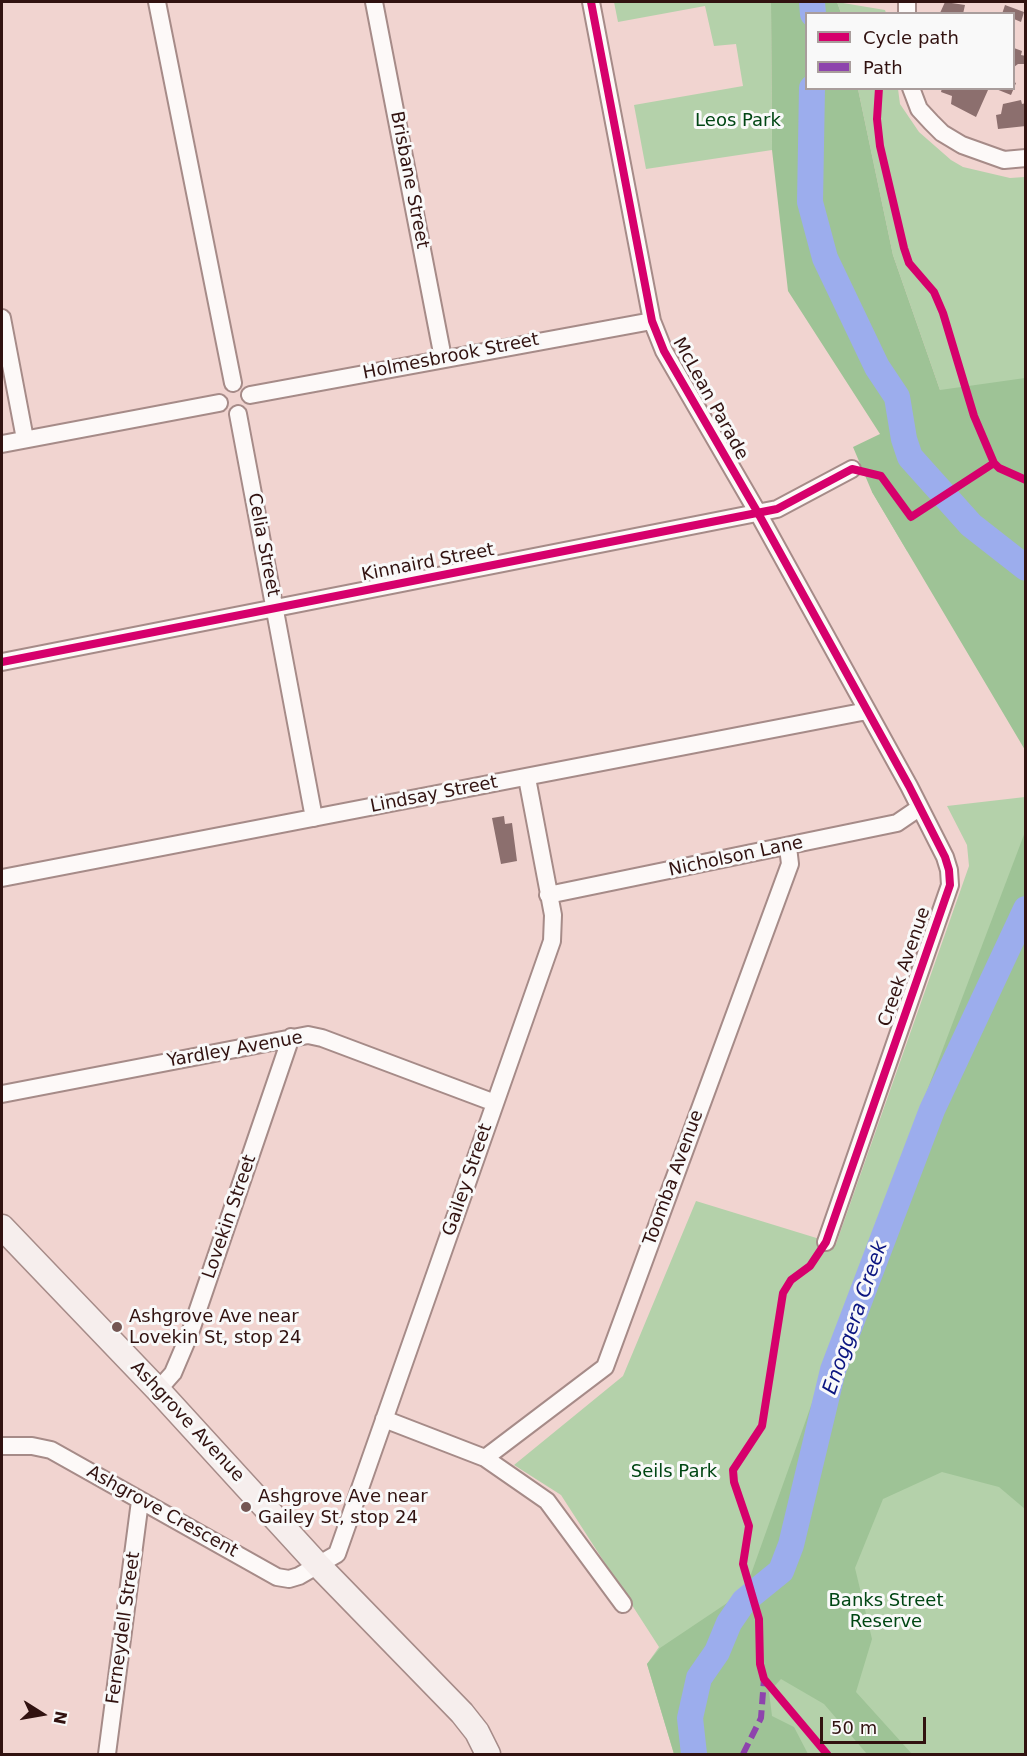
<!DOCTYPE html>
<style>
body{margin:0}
#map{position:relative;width:1027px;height:1756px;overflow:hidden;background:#f1d4d0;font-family:"DejaVu Sans",sans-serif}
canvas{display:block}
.frame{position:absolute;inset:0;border:3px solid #311210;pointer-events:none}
.legend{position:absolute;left:805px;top:12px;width:210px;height:78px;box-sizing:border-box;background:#f9f9f9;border:2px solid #a99d9c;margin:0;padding:8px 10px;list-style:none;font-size:18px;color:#311210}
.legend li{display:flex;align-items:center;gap:12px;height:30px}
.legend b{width:30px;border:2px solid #a99d9c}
.north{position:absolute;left:12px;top:1684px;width:60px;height:60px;-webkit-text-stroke:4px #f9f9f9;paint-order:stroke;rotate:101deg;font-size:16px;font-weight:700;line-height:24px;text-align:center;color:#311210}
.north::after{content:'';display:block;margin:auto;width:21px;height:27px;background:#311210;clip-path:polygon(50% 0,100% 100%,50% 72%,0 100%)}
.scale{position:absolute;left:820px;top:1717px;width:106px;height:27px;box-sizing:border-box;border:3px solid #311210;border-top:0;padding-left:8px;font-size:18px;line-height:21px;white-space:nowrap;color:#311210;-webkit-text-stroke:4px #f9f9f9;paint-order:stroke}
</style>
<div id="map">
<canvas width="1027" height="1756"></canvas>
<div class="frame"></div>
<ul class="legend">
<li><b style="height:8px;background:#d6006c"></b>Cycle path</li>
<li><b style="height:8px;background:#8e44ad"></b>Path</li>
</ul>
<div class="north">N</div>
<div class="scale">50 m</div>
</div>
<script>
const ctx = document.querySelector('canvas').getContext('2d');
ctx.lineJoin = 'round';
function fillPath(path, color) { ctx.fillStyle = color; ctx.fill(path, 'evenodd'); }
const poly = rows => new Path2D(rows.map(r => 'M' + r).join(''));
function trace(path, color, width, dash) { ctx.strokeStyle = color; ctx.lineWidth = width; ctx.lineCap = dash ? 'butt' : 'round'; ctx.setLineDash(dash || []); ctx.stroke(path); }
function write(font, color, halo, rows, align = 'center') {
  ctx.font = font + ' "DejaVu Sans",sans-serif'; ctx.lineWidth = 6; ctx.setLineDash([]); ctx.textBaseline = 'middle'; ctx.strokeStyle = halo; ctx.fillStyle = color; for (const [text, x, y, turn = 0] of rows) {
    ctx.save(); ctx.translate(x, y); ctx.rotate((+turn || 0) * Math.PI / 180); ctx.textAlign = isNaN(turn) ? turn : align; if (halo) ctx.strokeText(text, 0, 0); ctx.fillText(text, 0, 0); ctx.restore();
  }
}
const green = poly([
 [614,2,771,2,772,150,646,169,634,105,743,86,736,44,714,46,705,6,618,22],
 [837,2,885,10,886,13,841,13],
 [858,89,898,89,900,104,919,132,951,160,963,167,1010,178,1025,177,1025,589,907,551,872,492,940,390,893,255],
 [1025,797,1025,1754,674,1754,647,1664,659,1647,561,1495,514,1465,623,1376,696,1201,836,1244,969,866,967,845,947,806]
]);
const forest = poly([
 [771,2,837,2,841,13,806,14,806,88,858,89,893,255,940,390,1025,378,1025,750,872,492,853,447,880,434,788,291,772,150],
 [1025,832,1025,1509,999,1487,942,1472,883,1499,855,1568,872,1639,856,1692,912,1754,867,1754,824,1704,781,1679,769,1692,772,1716,794,1727,808,1754,674,1754,647,1664,660,1648,745,1591,864,1257]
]);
const river = poly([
 [812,2,813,14],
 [812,88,810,202,825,258,877,367,897,397,904,439,910,457,971,525,1026,568],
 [694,1754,690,1718,699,1678,717,1652,729,1623,744,1601,781,1571,791,1545,833,1370,932,1110,1026,909]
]);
const building = poly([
 [945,2,965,5,963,14,940,13],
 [1005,5,1024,12,1021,22,1014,19,1014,14,1002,14],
 [1014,48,1022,51,1021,55,1026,56,1024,64,1018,64,1014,67],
 [1014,82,1016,83,1011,95,996,89,1014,88],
 [942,88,986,88,988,90,976,117,951,104,952,96,941,92],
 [1021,100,1022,104,1026,103,1026,126,998,129,996,115,1001,114,1003,104],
 [504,816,505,824,512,823,517,861,501,864,492,818]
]);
const street = poly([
 [157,2,233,383],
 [374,2,443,358],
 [591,2,652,321,664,351,758,513,909,786,945,857,949,870,950,885,826,1242],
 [907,2,907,14],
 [911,88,919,109,931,122,942,133,962,145,1004,160,1026,158],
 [2,318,25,439],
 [250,395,652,321],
 [238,414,314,818],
 [2,444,219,403],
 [2,662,777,509,852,469],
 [2,878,867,711],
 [548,895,897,823,919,808],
 [2,1094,308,1035,322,1038,495,1103],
 [158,1390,173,1373,190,1333,291,1037],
 [384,1419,485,1458,547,1501,623,1604],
 [2,1446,32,1446,51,1450,277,1577,289,1579,299,1576,337,1554,552,941,553,915,527,778],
 [485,1458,605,1367,790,864,788,847],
 [107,1754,140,1501]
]);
const secondary = poly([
 [2,1227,158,1390,318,1565,462,1713,477,1732,488,1754]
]);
const quiet = poly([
 [743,1754,761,1718,764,1679]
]);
const cycleway = poly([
 [591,2,652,321,664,351,758,513,909,786,945,857,949,870,950,885,826,1242,810,1266,791,1280,783,1293,762,1426,733,1470,734,1482,749,1526,743,1564,759,1619,760,1664,764,1679,827,1754],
 [879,88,877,119,880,146,904,248,909,263,934,292,943,313,974,416,994,463,999,468,1026,480],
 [2,662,777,509,852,469,881,476,911,517,994,463]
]);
const markers = [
 [117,1327,6,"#745653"],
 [246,1507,6,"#745653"]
];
const parkNames = [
 ["Leos Park",738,121],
 ["Seils Park",674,1472],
 ["Banks Street",886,1601],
 ["Reserve",886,1622]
];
const streetNames = [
 ["Brisbane Street",409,180,79],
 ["Holmesbrook Street",451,357,-11],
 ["McLean Parade",710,399,61],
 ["Celia Street",263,545,79],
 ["Kinnaird Street",428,563,-11],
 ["Lindsay Street",434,795,-11],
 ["Nicholson Lane",736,857,-12],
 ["Creek Avenue",905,967,-71],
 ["Yardley Avenue",235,1050,-10],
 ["Toomba Avenue",674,1178,-70],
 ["Gailey Street",468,1180,-71],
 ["Lovekin Street",230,1217,-71],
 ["Ashgrove Avenue",187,1422,47],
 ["Ashgrove Crescent",162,1512,29],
 ["Ferneydell Street",124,1628,-82]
];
const poiNames = [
 ["Ashgrove Ave near",129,1317],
 ["Lovekin St, stop 24",129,1338],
 ["Ashgrove Ave near",258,1497],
 ["Gailey St, stop 24",258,1518]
];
const waterNames = [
 ["Enoggera Creek",856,1318,-71]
];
fillPath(green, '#b4d1aa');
fillPath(forest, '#9ec396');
trace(river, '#9caded', 26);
fillPath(building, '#8c6f6e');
trace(street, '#a68b88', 20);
trace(secondary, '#a68b88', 27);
trace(street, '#fdf9f8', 16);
trace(secondary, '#f6eeed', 24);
trace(quiet, '#8e44ad', 6, [12, 6]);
trace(cycleway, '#d6006c', 8);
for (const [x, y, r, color] of markers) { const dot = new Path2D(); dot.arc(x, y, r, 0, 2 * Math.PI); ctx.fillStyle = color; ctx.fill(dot); trace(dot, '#f9f9f9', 2); }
write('18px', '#004613', '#f9f9f9', parkNames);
write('18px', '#311210', '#f9f9f9', streetNames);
write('18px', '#311210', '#f9f9f9', poiNames, 'left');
write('italic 20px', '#0a1480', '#f9f9f9', waterNames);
</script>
